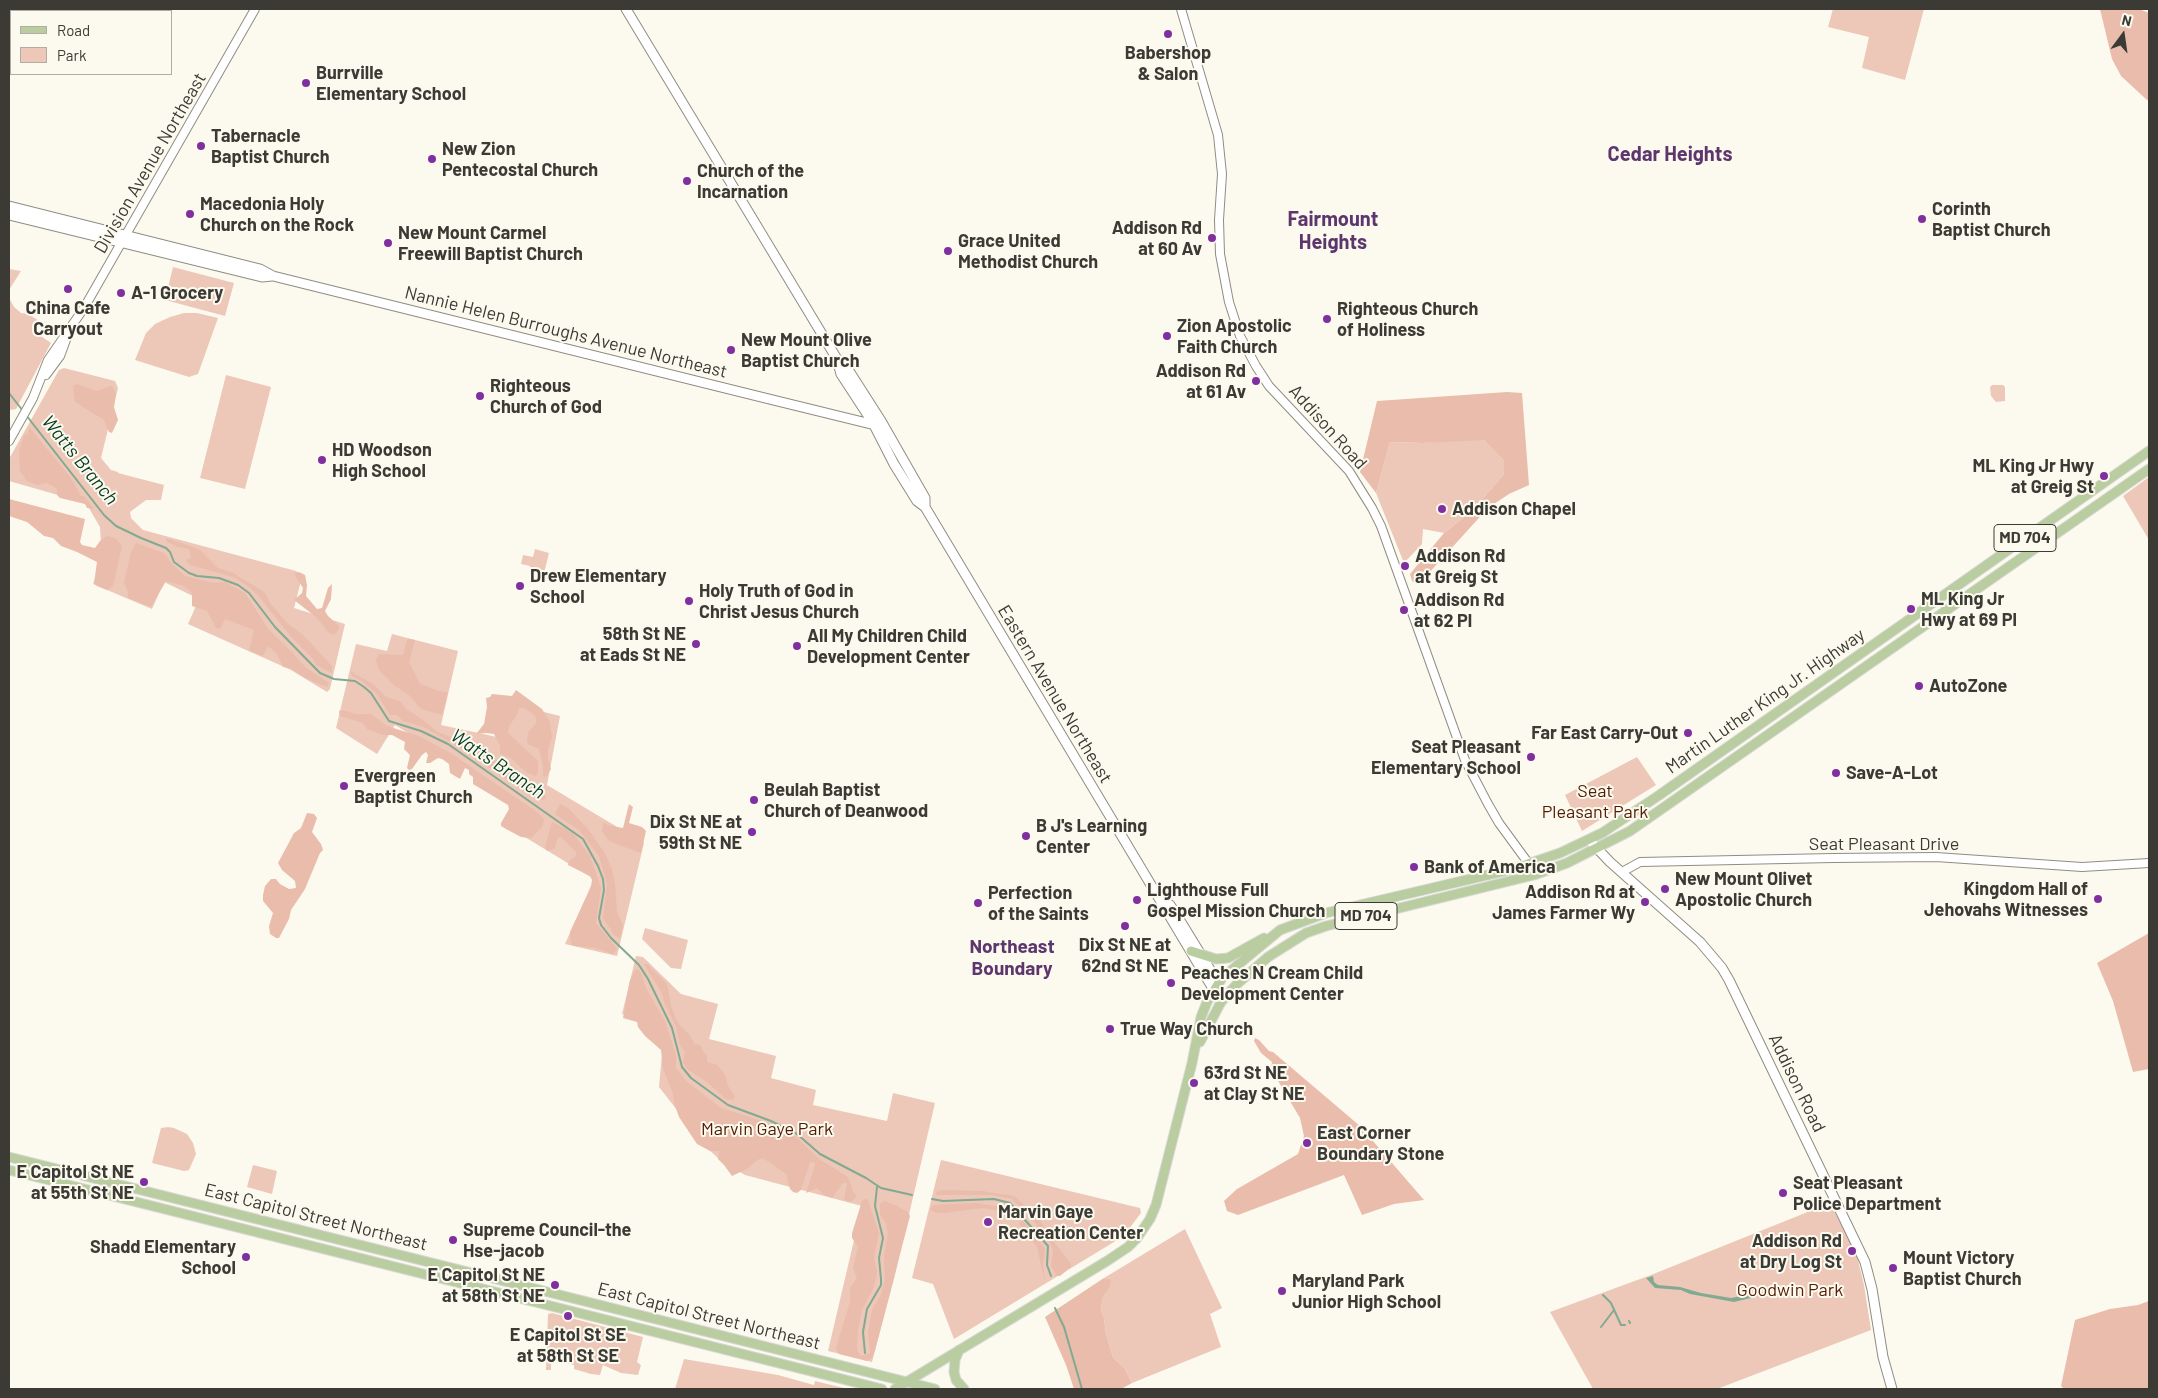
<!DOCTYPE html>
<style>
body{margin:0}
#map{position:relative;width:2158px;height:1398px;overflow:hidden;background:#fcfaee;font-family:Barlow,sans-serif}
canvas{display:block}
.frame{position:absolute;inset:0;border:10px solid #3b3a35;pointer-events:none}
.legend{position:absolute;left:10px;top:10px;width:162px;height:65px;box-sizing:border-box;background:#fcfaee;border:1px solid #afada4;margin:0;padding:6px 9px;list-style:none;font-size:15px;color:#3b3a35}
.legend li{display:flex;align-items:center;gap:10px;height:25px}
.legend b{width:25px;border:1px solid #afada4}
.north{position:absolute;left:2098px;top:10px;width:50px;height:50px;-webkit-text-stroke:4px #fcfaee;paint-order:stroke;rotate:14deg;font-size:14px;font-weight:700;line-height:20px;text-align:center;color:#3b3a35}
.north::after{content:'';display:block;margin:auto;width:18px;height:22px;background:#3b3a35;clip-path:polygon(50% 0,100% 100%,50% 72%,0 100%)}
</style>
<div id="map">
<canvas width="2158" height="1398"></canvas>
<div class="frame"></div>
<ul class="legend">
<li><b style="height:6px;background:#b9cda1"></b>Road</li>
<li><b style="height:14px;background:#edc7b8"></b>Park</li>
</ul>
<div class="north">N</div>
</div>
<script>
const ctx = document.querySelector('canvas').getContext('2d');
ctx.lineJoin = 'round';
function fillPath(path, color) { ctx.fillStyle = color; ctx.fill(path, 'evenodd'); }
const poly = rows => new Path2D(rows.map(r => 'M' + r).join(''));
function trace(path, color, width, dash) { ctx.strokeStyle = color; ctx.lineWidth = width; ctx.lineCap = dash ? 'butt' : 'round'; ctx.setLineDash(dash || []); ctx.stroke(path); }
function write(font, color, halo, rows, align = 'center') {
  ctx.font = font + ' Barlow,sans-serif'; ctx.lineWidth = 4; ctx.setLineDash([]); ctx.textBaseline = 'middle'; ctx.strokeStyle = halo; ctx.fillStyle = color; for (const [text, x, y, turn = 0] of rows) {
    ctx.save(); ctx.translate(x, y); ctx.rotate((+turn || 0) * Math.PI / 180); ctx.textAlign = isNaN(turn) ? turn : align; if (halo) ctx.strokeText(text, 0, 0); ctx.fillText(text, 0, 0); ctx.restore();
  }
}
const green = poly([
 [1833,9,1924,9,1905,80,1862,68,1869,37,1828,27],
 [173,267,234,283,225,316,165,300],
 [9,269,21,271,9,290],
 [9,298,14,307,21,313,28,314,41,322,35,332,51,343,16,409,11,410,9,408],
 [184,313,197,313,218,318,198,374,189,377,135,360,146,333,155,324,170,317],
 [64,368,115,381,118,388,101,458,111,470,118,472,118,473,164,485,161,500,146,500,130,512,131,518,143,530,296,571,302,577,294,608,345,624,330,689,327,692,291,670,188,624,199,599,164,582,152,609,93,584,102,562,100,527,86,503,9,481,9,459,59,370],
 [226,375,271,387,245,489,200,478],
 [1992,385,2003,385,2005,387,2005,401,1996,402,1991,396,1990,387],
 [1466,439,1484,440,1504,461,1504,474,1473,510,1444,533,1423,529,1422,544,1404,563,1376,493,1390,442,1423,443],
 [2149,477,2149,540,2123,496],
 [535,549,549,553,544,573,530,570,530,566,521,564,523,555,533,557],
 [392,634,458,651,441,725,497,737,508,703,560,716,547,785,644,843,617,956,565,944,594,879,510,828,524,804,395,725,377,754,336,728,356,644,387,651],
 [1637,757,1656,785,1582,831,1565,795],
 [645,928,688,940,681,969,671,968,642,939],
 [636,956,643,957,681,994,718,1004,709,1039,776,1056,771,1078,816,1090,813,1105,887,1121,893,1093,935,1103,894,1279,872,1362,828,1351,862,1206,745,1175,719,1159,693,1135,677,1110,659,1087,663,1043,646,1020,622,1014],
 [168,1127,174,1128,187,1134,193,1143,196,1154,189,1170,184,1171,152,1163,161,1128],
 [941,1160,1140,1208,1141,1213,1128,1230,1114,1242,954,1339,933,1284,912,1278],
 [253,1165,277,1171,272,1194,247,1187],
 [1830,1203,1857,1256,1864,1285,1871,1330,1717,1389,1593,1389,1550,1312,1651,1275],
 [1185,1229,1222,1308,1210,1314,1221,1347,1132,1383,1125,1369,1113,1357,1106,1334,1104,1318,1101,1309,1103,1297,1108,1291,1110,1279,1104,1278],
 [552,1313,643,1337,637,1362,641,1365,638,1375,621,1373,603,1365,600,1375,591,1374,574,1369,574,1365,551,1360,551,1370,546,1370,548,1314],
 [684,1359,778,1375,814,1385,815,1381,848,1389,675,1389]
]);
const forest = poly([
 [2100,9,2139,9,2149,13,2149,100,2147,100,2121,76,2112,59],
 [77,384,97,391,111,386,113,387,116,394,114,407,118,420,112,433,109,432,104,420,75,402,73,386],
 [1507,392,1522,393,1529,485,1509,494,1488,508,1418,585,1412,581,1410,574,1444,533,1473,510,1504,474,1504,461,1484,440,1423,443,1390,442,1376,493,1360,472,1377,401],
 [29,427,71,478,81,496,84,496,94,509,87,508,85,504,60,498,57,495,57,489,53,486,46,483,37,485,27,481,20,471,19,452,22,441,24,435,28,434],
 [9,499,85,519,80,542,82,545,95,548,100,541,107,536,115,538,122,546,113,586,107,590,97,586,94,583,97,562,77,552,61,546,53,538,44,536,27,522,9,516],
 [166,538,199,549,218,568,233,573,264,592,271,604,288,624,303,635,332,666,332,673,316,665,313,659,288,633,258,595,248,586,233,577,190,565,186,560,191,558,189,549,177,547,166,541],
 [136,543,164,553,173,565,185,576,213,583,225,582,245,593,269,630,291,651,305,667,329,683,327,687,305,678,290,668,283,667,277,654,271,648,267,647,263,656,249,651,254,630,225,619,220,629,216,628,207,611,192,606,192,593,184,586,166,581,151,607,128,598,128,592,124,582,131,553],
 [299,572,305,575,307,585,306,596,317,609,322,608,328,588,332,584,331,599,325,611,328,616,339,626,339,629,335,634,330,634,316,617,294,600,302,593,303,588,295,576,295,573],
 [409,639,415,640,409,662,420,684,439,691,448,692,442,715,421,709,409,695,394,685,379,670,376,660,379,654,403,655,407,640],
 [350,671,373,684,386,697,400,701,406,709,426,722,437,732,471,744,489,755,543,791,546,798,543,800,531,796,458,746,423,727,403,721,397,715,390,715,377,694,362,681,352,676],
 [516,690,542,709,550,722,552,737,548,750,548,759,551,769,546,777,543,776,543,766,539,749,528,744,527,741,528,733,536,723,536,718,533,714,523,708,519,708,516,716,509,726,508,733,538,761,538,772,536,776,527,773,511,758,500,754,500,746,494,734,486,733,476,734,484,724,487,707,486,698,490,697,492,694,512,696],
 [343,710,356,714,371,714,387,726,419,736,452,754,537,812,544,819,543,826,531,838,521,837,506,829,501,826,501,823,509,809,508,805,473,784,473,777,469,774,469,769,465,768,460,779,450,773,449,764,442,759,438,758,430,763,426,763,428,755,426,752,422,755,412,769,409,770,407,768,410,755,404,749,405,742,392,735,383,735,367,729,363,723,340,716,339,711],
 [560,804,568,808,588,829,604,852,612,869,615,884,617,912,623,926,620,938,614,935,603,918,607,884,599,856,579,830,555,814],
 [629,804,633,807,629,823,642,827,646,831,641,853,609,841,602,831,604,822,607,825,623,828],
 [307,813,314,814,317,818,312,832,321,844,323,850,320,853,305,889,291,910,289,919,279,938,276,938,270,934,269,926,273,913,263,901,263,895,265,886,271,879,276,879,280,884,289,889,296,888,295,881,282,870,278,863,294,833,301,828],
 [552,822,572,832,590,856,601,888,596,923,617,949,613,954,595,948,574,946,571,944,570,932,591,887,592,880,590,876,568,865,569,861,576,856,576,852,561,837,558,838,554,849,547,851,545,846],
 [2149,933,2149,1069,2133,1072,2113,1001,2097,963],
 [644,964,647,964,667,984,671,1006,676,1019,681,1027,690,1035,694,1044,700,1045,704,1053,707,1056,707,1062,717,1065,725,1075,728,1086,735,1096,733,1100,726,1099,707,1082,687,1069,683,1062,685,1052,680,1045,676,1027,664,1002,662,993],
 [636,969,640,971,647,990,665,1021,676,1055,676,1068,686,1081,721,1108,759,1120,771,1125,777,1131,796,1137,819,1159,848,1177,854,1194,857,1196,852,1201,848,1202,844,1199,847,1184,846,1182,842,1184,832,1198,824,1195,817,1188,806,1193,815,1165,814,1162,810,1162,801,1190,797,1193,793,1192,790,1189,786,1174,763,1158,757,1160,747,1169,732,1176,724,1165,718,1159,719,1151,710,1151,697,1144,679,1117,674,1103,673,1094,663,1069,661,1050,645,1036,638,1027,637,1022,623,1018,630,980],
 [1255,1038,1259,1040,1269,1051,1273,1052,1360,1126,1424,1200,1394,1204,1362,1215,1344,1175,1238,1215,1227,1211,1224,1201,1237,1189,1298,1154,1304,1136,1300,1118,1271,1069,1272,1062,1261,1053,1254,1041],
 [942,1190,982,1191,1014,1196,1023,1204,1023,1207,1017,1204,1012,1199,992,1195,936,1195,937,1191],
 [865,1199,868,1200,879,1233,874,1258,877,1272,874,1287,862,1310,858,1330,857,1350,861,1356,870,1353,868,1332,872,1310,881,1294,885,1280,884,1255,888,1234,886,1223,880,1214,880,1204,884,1201,895,1205,908,1212,910,1216,875,1350,872,1358,867,1361,839,1354,836,1348,850,1302,850,1288,857,1278,853,1268,858,1247,852,1238,852,1233,862,1201],
 [976,1203,1001,1207,1014,1213,982,1208,944,1213,936,1213,931,1210,931,1207,935,1205],
 [1031,1212,1039,1218,1047,1233,1071,1264,1071,1267,1060,1276,1057,1276,1051,1266,1053,1251,1050,1243,1028,1214],
 [1023,1221,1045,1249,1043,1264,1045,1282,1037,1247,1020,1225,1019,1222],
 [1104,1278,1110,1279,1111,1282,1108,1291,1103,1297,1101,1309,1104,1318,1106,1334,1113,1357,1125,1369,1132,1383,1121,1389,1074,1389,1066,1365,1045,1317],
 [2149,1301,2149,1389,2064,1389,2061,1386,2075,1320,2110,1309,2138,1305]
]);
const water = poly([
 [1653,1276,1654,1282,1658,1285,1680,1287,1701,1293,1731,1298,1762,1292,1767,1294,1734,1302,1690,1294,1681,1290,1655,1288,1646,1278]
]);
const stream = poly([
 [9,393,23,411],
 [26,415,104,515,116,526,141,538,166,548,170,552,174,562,189,573,197,576,219,578,238,585,249,593,275,627,320,673,334,679,355,681,364,687,371,693,389,721,421,731,448,744,583,839,598,866,603,879,604,890,599,918,601,925,611,938,639,965,648,979,672,1028,682,1067,691,1078,728,1105,771,1121,797,1134,820,1154,866,1178,881,1188,912,1195],
 [932,1199,943,1201,994,1199,1010,1203,1048,1246,1047,1265,1051,1276],
 [1603,1295,1611,1303,1621,1325,1625,1325],
 [1055,1308,1064,1327,1082,1389],
 [1629,1321,1630,1323],
 [1601,1327,1614,1310],
 [865,1353,863,1332,867,1309,881,1285,881,1279,879,1258,883,1238,875,1206,877,1187]
]);
const tertiary = poly([
 [1181,9,1218,135,1222,174,1219,220,1220,254,1229,302,1240,336,1256,366,1269,386,1349,471,1372,508,1381,526,1465,760,1488,804,1499,823,1529,864,1534,875],
 [46,375,60,356,67,337],
 [9,441,33,398,48,360,84,308,255,9],
 [1622,872,1640,862,1833,858,1936,857,2082,867,2149,863]
]);
const secondary = poly([
 [626,9,837,359,841,374,873,423,894,464,917,501,925,507,1221,1002],
 [9,206,260,269,273,276,765,398,871,424,881,421],
 [9,215,262,277,272,276],
 [837,360,849,371,881,421,925,498,925,507],
 [1589,840,1610,862,1700,942,1722,968,1729,980,1865,1262,1872,1289,1883,1357,1892,1389],
 [1161,899,1170,905,1176,914,1214,976,1213,990]
]);
const primary = poly([
 [1191,951,1216,959,1228,958,1264,938],
 [1200,1042,1221,1002,1237,984,1268,957,1306,933,1326,926,1534,875,1567,863,1630,831,2149,469],
 [9,1157,935,1389],
 [9,1170,882,1389],
 [959,1350,955,1360,954,1372,956,1380,964,1389],
 [895,1389,1107,1261,1128,1247,1137,1238,1150,1219,1156,1205,1192,1063,1201,1017,1207,1002,1222,978,1280,930,1326,913,1513,869,1560,853,1602,833,1658,796,2149,451]
]);
const markers = [
 [1168,34,5,"#7f2f9f"],
 [306,83,5,"#7f2f9f"],
 [201,146,5,"#7f2f9f"],
 [432,159,5,"#7f2f9f"],
 [687,181,5,"#7f2f9f"],
 [190,214,5,"#7f2f9f"],
 [1922,219,5,"#7f2f9f"],
 [1212,238,5,"#7f2f9f"],
 [388,243,5,"#7f2f9f"],
 [948,251,5,"#7f2f9f"],
 [68,289,5,"#7f2f9f"],
 [121,293,5,"#7f2f9f"],
 [1327,319,5,"#7f2f9f"],
 [1167,336,5,"#7f2f9f"],
 [731,350,5,"#7f2f9f"],
 [1256,381,5,"#7f2f9f"],
 [480,396,5,"#7f2f9f"],
 [322,460,5,"#7f2f9f"],
 [2104,476,5,"#7f2f9f"],
 [1442,509,5,"#7f2f9f"],
 [1405,566,5,"#7f2f9f"],
 [520,586,5,"#7f2f9f"],
 [689,601,5,"#7f2f9f"],
 [1911,609,5,"#7f2f9f"],
 [1404,610,5,"#7f2f9f"],
 [696,644,5,"#7f2f9f"],
 [797,646,5,"#7f2f9f"],
 [1919,686,5,"#7f2f9f"],
 [1688,733,5,"#7f2f9f"],
 [1531,757,5,"#7f2f9f"],
 [1836,773,5,"#7f2f9f"],
 [344,786,5,"#7f2f9f"],
 [754,800,5,"#7f2f9f"],
 [752,832,5,"#7f2f9f"],
 [1026,836,5,"#7f2f9f"],
 [1414,867,5,"#7f2f9f"],
 [1665,889,5,"#7f2f9f"],
 [2098,899,5,"#7f2f9f"],
 [1137,900,5,"#7f2f9f"],
 [1645,902,5,"#7f2f9f"],
 [978,903,5,"#7f2f9f"],
 [1125,926,5,"#7f2f9f"],
 [1171,983,5,"#7f2f9f"],
 [1110,1029,5,"#7f2f9f"],
 [1194,1083,5,"#7f2f9f"],
 [1307,1143,5,"#7f2f9f"],
 [144,1182,5,"#7f2f9f"],
 [1783,1193,5,"#7f2f9f"],
 [988,1222,5,"#7f2f9f"],
 [453,1240,5,"#7f2f9f"],
 [1852,1251,5,"#7f2f9f"],
 [246,1257,5,"#7f2f9f"],
 [1893,1268,5,"#7f2f9f"],
 [555,1285,5,"#7f2f9f"],
 [1282,1291,5,"#7f2f9f"],
 [568,1316,5,"#7f2f9f"]
];
const shields = [
 [2025,538,62],
 [1366,916,62]
];
const shieldNames = [
 ["MD 704",2025,538],
 ["MD 704",1366,916]
];
const poiNames = [
 ["Babershop",1168,53,"center"],
 ["& Salon",1168,74,"center"],
 ["Burrville",316,73],
 ["Elementary School",316,94],
 ["Tabernacle",211,136],
 ["Baptist Church",211,157],
 ["New Zion",442,149],
 ["Pentecostal Church",442,170],
 ["Church of the",697,171],
 ["Incarnation",697,192],
 ["Macedonia Holy",200,204],
 ["Church on the Rock",200,225],
 ["Corinth",1932,209],
 ["Baptist Church",1932,230],
 ["Addison Rd",1202,228,"right"],
 ["at 60 Av",1202,249,"right"],
 ["New Mount Carmel",398,233],
 ["Freewill Baptist Church",398,254],
 ["Grace United",958,241],
 ["Methodist Church",958,262],
 ["A-1 Grocery",131,293],
 ["China Cafe",68,308,"center"],
 ["Carryout",68,329,"center"],
 ["Righteous Church",1337,309],
 ["of Holiness",1337,330],
 ["Zion Apostolic",1177,326],
 ["Faith Church",1177,347],
 ["New Mount Olive",741,340],
 ["Baptist Church",741,361],
 ["Addison Rd",1246,371,"right"],
 ["at 61 Av",1246,392,"right"],
 ["Righteous",490,386],
 ["Church of God",490,407],
 ["HD Woodson",332,450],
 ["High School",332,471],
 ["ML King Jr Hwy",2094,466,"right"],
 ["at Greig St",2094,487,"right"],
 ["Addison Chapel",1452,509],
 ["Addison Rd",1415,556],
 ["at Greig St",1415,577],
 ["Drew Elementary",530,576],
 ["School",530,597],
 ["Holy Truth of God in",699,591],
 ["Christ Jesus Church",699,612],
 ["ML King Jr",1921,599],
 ["Hwy at 69 Pl",1921,620],
 ["Addison Rd",1414,600],
 ["at 62 Pl",1414,621],
 ["58th St NE",686,634,"right"],
 ["at Eads St NE",686,655,"right"],
 ["All My Children Child",807,636],
 ["Development Center",807,657],
 ["AutoZone",1929,686],
 ["Far East Carry-Out",1678,733,"right"],
 ["Seat Pleasant",1521,747,"right"],
 ["Elementary School",1521,768,"right"],
 ["Save-A-Lot",1846,773],
 ["Evergreen",354,776],
 ["Baptist Church",354,797],
 ["Beulah Baptist",764,790],
 ["Church of Deanwood",764,811],
 ["Dix St NE at",742,822,"right"],
 ["59th St NE",742,843,"right"],
 ["B J's Learning",1036,826],
 ["Center",1036,847],
 ["Bank of America",1424,867],
 ["New Mount Olivet",1675,879],
 ["Apostolic Church",1675,900],
 ["Kingdom Hall of",2088,889,"right"],
 ["Jehovahs Witnesses",2088,910,"right"],
 ["Lighthouse Full",1147,890],
 ["Gospel Mission Church",1147,911],
 ["Addison Rd at",1635,892,"right"],
 ["James Farmer Wy",1635,913,"right"],
 ["Perfection",988,893],
 ["of the Saints",988,914],
 ["Dix St NE at",1125,945,"center"],
 ["62nd St NE",1125,966,"center"],
 ["Peaches N Cream Child",1181,973],
 ["Development Center",1181,994],
 ["True Way Church",1120,1029],
 ["63rd St NE",1204,1073],
 ["at Clay St NE",1204,1094],
 ["East Corner",1317,1133],
 ["Boundary Stone",1317,1154],
 ["E Capitol St NE",134,1172,"right"],
 ["at 55th St NE",134,1193,"right"],
 ["Seat Pleasant",1793,1183],
 ["Police Department",1793,1204],
 ["Marvin Gaye",998,1212],
 ["Recreation Center",998,1233],
 ["Supreme Council-the",463,1230],
 ["Hse-jacob",463,1251],
 ["Addison Rd",1842,1241,"right"],
 ["at Dry Log St",1842,1262,"right"],
 ["Shadd Elementary",236,1247,"right"],
 ["School",236,1268,"right"],
 ["Mount Victory",1903,1258],
 ["Baptist Church",1903,1279],
 ["E Capitol St NE",545,1275,"right"],
 ["at 58th St NE",545,1296,"right"],
 ["Maryland Park",1292,1281],
 ["Junior High School",1292,1302],
 ["E Capitol St SE",568,1335,"center"],
 ["at 58th St SE",568,1356,"center"]
];
const streetNames = [
 ["Division Avenue Northeast",150,163,-60],
 ["Nannie Helen Burroughs Avenue Northeast",566,332,14],
 ["Addison Road",1328,427,48],
 ["Eastern Avenue Northeast",1055,694,59],
 ["Martin Luther King Jr. Highway",1765,701,-35],
 ["Seat Pleasant Drive",1884,844],
 ["Addison Road",1797,1083,64],
 ["East Capitol Street Northeast",316,1217,14],
 ["East Capitol Street Northeast",709,1316,14]
];
const parkNames = [
 ["Seat",1595,791],
 ["Pleasant Park",1595,812],
 ["Marvin Gaye Park",767,1129],
 ["Goodwin Park",1790,1290]
];
const waterNames = [
 ["Watts Branch",80,460,51],
 ["Watts Branch",498,764,34]
];
const neighbourhoodNames = [
 ["Northeast",1012,947],
 ["Boundary",1012,969]
];
const quarterNames = [
 ["Cedar Heights",1670,154],
 ["Fairmount",1333,219],
 ["Heights",1333,242]
];
fillPath(green, '#edc7b8');
fillPath(forest, '#eabcab');
fillPath(water, '#81aa91');
trace(stream, '#81aa91', 2);
trace(tertiary, '#8f8d83', 10);
trace(secondary, '#8f8d83', 11);
trace(primary, '#d8d8d7', 11);
trace(tertiary, '#fff', 8);
trace(secondary, '#fff', 9);
trace(primary, '#b9cda1', 9);
for (const [x, y, r, color] of markers) { const dot = new Path2D(); dot.arc(x, y, r, 0, 2 * Math.PI); ctx.fillStyle = color; ctx.fill(dot); trace(dot, '#fcfaee', 2); }
for (const [x, y, w] of shields) { const box = new Path2D(); box.roundRect(x - w / 2, y - 13.5, w, 27, 4); ctx.fillStyle = '#fcfaee'; ctx.fill(box); trace(box, '#3b3a35', 1); }
write('bold 16px', '#3b3a35', null, shieldNames);
write('bold 18px', '#3b3a35', '#fcfaee', poiNames, 'left');
write('18px', '#3b3a35', '#fcfaee', streetNames);
write('18px', '#521c04', '#fcfaee', parkNames);
write('italic 19px', '#053c23', '#fcfaee', waterNames);
write('bold 19px', '#5d366e', '#fcfaee', neighbourhoodNames);
write('bold 20px', '#5d366e', '#fcfaee', quarterNames);
</script>
